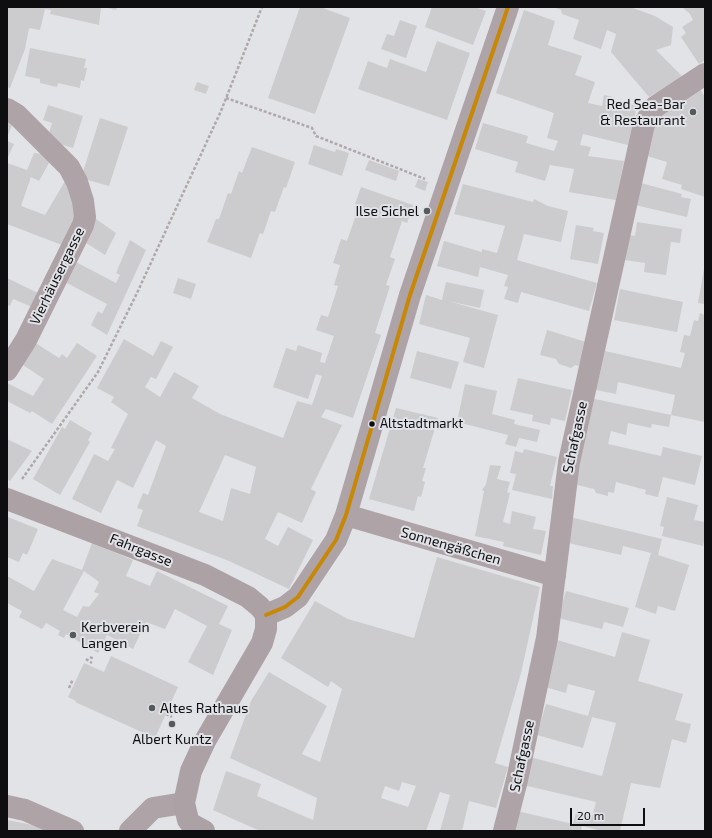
<!DOCTYPE html>
<meta charset="utf-8">
<style>
body{margin:0}
#map{position:relative;width:712px;height:838px;overflow:hidden;background:#e1e3e6;font-family:"Exo 2",sans-serif}
canvas{display:block}
.frame{position:absolute;inset:0;border:8px solid #0e0e10;pointer-events:none}
.scale{position:absolute;left:570px;top:808px;width:75px;height:18px;box-sizing:border-box;border:2px solid #0e0e10;border-top:0;padding-left:5px;font-size:12px;line-height:14px;white-space:nowrap;color:#0e0e10;-webkit-text-stroke:3px #e0e2e7;paint-order:stroke}
</style>
<div id="map">
<canvas width="712" height="838"></canvas>
<div class="frame"></div>
<div class="scale">20 m</div>
</div>
<script>
const ctx = document.querySelector('canvas').getContext('2d');
ctx.lineJoin = 'round';
function fillPath(path, color) { ctx.fillStyle = color; ctx.fill(path, 'evenodd'); }
const poly = rows => new Path2D(rows.map(r => 'M' + r).join(''));
function trace(path, color, width, dash) { ctx.strokeStyle = color; ctx.lineWidth = width; ctx.lineCap = dash ? 'butt' : 'round'; ctx.setLineDash(dash || []); ctx.stroke(path); }
function write(font, color, halo, rows, align = 'center') {
  ctx.font = font + ' "Exo 2",sans-serif'; ctx.lineWidth = 4; ctx.setLineDash([]); ctx.textBaseline = 'middle'; ctx.strokeStyle = halo; ctx.fillStyle = color; for (const [text, x, y, turn = 0] of rows) {
    ctx.save(); ctx.translate(x, y); ctx.rotate((+turn || 0) * Math.PI / 180); ctx.textAlign = isNaN(turn) ? turn : align; if (halo) ctx.strokeText(text, 0, 0); ctx.fillText(text, 0, 0); ctx.restore();
  }
}
const building = poly([
 [7,7,101,7,99,25,50,14,51,10,45,9,40,30,29,28,25,49,10,88,7,87],
 [103,7,117,7,116,10],
 [300,7,320,7,350,18,315,114,268,98],
 [432,7,475,7,486,11,473,45,425,27],
 [553,7,630,7,655,16,673,27,671,45,656,50,683,77,649,97,611,52,616,34,607,30,601,49,573,39,579,20,562,14,561,10],
 [682,7,705,7,705,60,699,64,681,37,686,33,682,27,693,20,690,14],
 [524,10,555,21,548,45,582,56,575,75,595,82,588,103,602,106,604,95,613,97,612,100,637,106,628,145,583,134,580,145,591,147,588,156,624,161,616,200,569,192,574,169,550,165,545,181,515,172,518,162,475,149,483,123,528,136,526,143,554,151,558,141,547,138,554,113,496,93],
 [400,20,417,26,406,58,381,49,387,34,394,36],
 [437,41,470,53,447,120,358,89,368,61,387,68,390,59,426,72],
 [30,48,86,59,84,68,87,68,84,81,81,80,80,88,58,83,57,87,40,83,40,79,25,76],
 [197,82,209,86,206,94,194,90],
 [700,89,705,97,705,197,681,189,682,185,662,179,667,162,647,156,653,122],
 [48,105,83,116,73,148,47,140,52,123,43,120],
 [7,118,14,121,7,137],
 [100,118,128,127,109,186,81,178],
 [7,141,14,144,7,159],
 [314,145,335,152,336,149,349,153,342,176,308,164],
 [252,147,295,162,286,188,284,187,275,212,271,211,263,234,260,233,251,258,207,242,216,219,219,219,228,193,231,194,239,171,242,173],
 [34,153,44,154,49,163,39,181,31,177,21,206,45,215,65,181,79,216,62,245,7,224,7,163,27,170],
 [369,160,399,171,396,181,365,170],
 [418,179,428,182,425,191,415,187],
 [641,183,682,194,681,197,691,199,687,217,635,205],
 [463,184,533,202,534,199,548,206,568,211,561,242,524,234,517,260,597,283,589,311,521,292,518,303,504,299,508,287,504,286,508,275,480,267,478,277,437,266,444,241,482,252,482,249,497,253,505,226,454,214],
 [361,187,413,205,407,223,402,221,390,257,395,259,386,285,390,286,375,333,381,335,353,418,326,409,321,417,342,425,311,489,316,492,302,523,278,512,265,539,278,546,288,527,313,540,289,589,229,561,137,526,143,510,137,508,143,493,148,495,166,446,156,440,133,488,117,480,101,513,72,499,94,454,108,461,115,449,111,448,128,414,111,402,114,397,97,388,124,339,153,356,161,341,173,347,156,379,151,377,145,387,160,397,174,372,199,386,192,398,220,414,283,438,297,401,312,405,322,376,316,374,308,399,273,387,286,348,296,351,298,345,322,353,320,362,325,363,334,336,316,330,321,315,328,317,338,286,334,285,340,265,333,263,341,239,347,241,359,206,355,204],
 [225,455,256,467,250,494,231,488,223,521,199,512],
 [96,219,116,233,105,255,83,241],
 [637,222,682,229,680,243,671,242,666,275,644,272,645,263,625,260,629,235,635,236],
 [576,225,594,228,593,231,604,233,598,264,570,259],
 [130,240,146,250,107,335,91,325,98,311,102,314,107,304,63,281,74,261,116,283,120,275,116,273],
 [704,269,705,269,705,304,698,303],
 [7,278,38,293,32,307,13,299,10,306,7,305],
 [178,278,196,284,191,299,173,293],
 [446,282,484,290,480,308,448,301,498,315,484,368,463,362,470,338,419,324,426,295,442,300],
 [620,289,683,302,677,332,614,320],
 [700,313,705,315,705,422,671,415,669,427,652,424,651,428,628,423,626,435,611,431,608,444,661,456,663,447,702,456,695,485,663,477,658,497,645,494,646,490,616,482,614,493,608,492,608,496,596,493,594,489,573,484,590,398,671,415,675,395,618,382,616,394,596,390,605,351,681,368,685,353,680,352,684,335,690,336,694,320,698,321],
 [547,330,586,342,579,366,575,365,571,368,559,364,556,359,540,355],
 [34,342,59,358,62,354,67,358,77,343,97,356,52,424,32,411,30,413,7,401,7,383,33,396,44,379,20,363],
 [417,351,459,362,451,389,410,378],
 [518,378,572,390,565,421,551,418,550,425,532,421,533,415,510,410],
 [465,384,497,391,492,414,515,420,514,424,540,430,537,442,519,438,516,447,505,444,508,435,457,422],
 [396,408,438,418,423,468,426,468,422,481,425,482,421,497,418,496,414,511,369,499],
 [70,420,92,433,88,440,90,442,60,495,33,479,62,427,65,429],
 [7,439,32,451,10,481,7,479],
 [524,449,557,457,550,486,553,486,552,499,512,490,516,474,510,473,515,451,523,453],
 [490,465,501,466,497,479,510,482,507,492,510,493,503,522,510,524,512,511,536,517,533,529,546,531,541,555,503,546,504,542,475,536,484,491,482,490,486,484],
 [667,497,698,505,694,520,705,522,705,538,703,546,662,536,664,527,660,526],
 [8,517,38,529,27,555,23,553,19,562,7,557],
 [570,517,662,539,658,555,689,565,675,611,658,606,656,614,635,607,651,553,623,546,621,555,564,542],
 [92,543,133,560,126,576,150,586,157,571,228,606,219,624,232,630,213,675,188,662,207,626,175,609,165,629,146,622,133,649,107,635,98,653,66,634,64,638,58,635,60,631,46,623,42,629,19,617,22,611,7,603,7,576,34,591,52,559,82,570],
 [84,571,99,582,94,592,99,594,89,607,83,606,77,617,63,610],
 [437,557,540,587,521,673,495,763,508,767,496,808,469,801,462,831,440,831,450,795,440,792,426,831,260,831,213,810,226,771,261,784,257,796,313,820,317,798,230,758,251,701,269,672,327,706,302,754,320,762,342,689,331,681,328,687,281,658,315,601,348,619,414,638],
 [402,782,416,786,408,807,381,798,385,786,399,791],
 [566,591,629,608,623,627,604,622,602,629,558,618],
 [622,632,650,640,638,681,683,694,675,720,691,724,686,743,672,739,660,788,631,783,620,831,602,831,582,826,581,831,513,831,517,811,573,824,576,813,592,817,596,802,523,785,530,757,602,776,616,723,592,717,583,748,537,735,546,704,588,716,595,691,568,684,566,693,545,687,557,640,615,657],
 [111,656,178,687,155,738,75,702,76,701,68,697,84,663,104,672],
 [7,820,43,827,54,831,7,831]
]);
const path = poly([
 [226,98,312,128,316,136,425,179],
 [22,479,98,372,137,293,221,111,262,7],
 [90,657,94,659],
 [86,659,92,663],
 [69,688,73,679],
 [166,714,172,717]
]);
const minor = poly([
 [7,109,17,115,69,167,77,182,83,201,85,217,83,225,26,340,7,370],
 [346,515,555,576],
 [266,615,285,607,298,597,336,540,346,515,410,295,508,7],
 [7,806,25,810,73,831],
 [130,831,153,808,184,803],
 [504,831,517,780,547,638,569,462,644,124,655,107,705,74]
]);
const secondary = poly([
 [7,499,205,575,248,597,260,607,266,615,266,629,262,643,205,741,191,771,184,803,188,820,191,824,204,831]
]);
const bus1 = poly([
 [266,615,285,607,298,597,336,540,346,515,410,295,508,7]
]);
const markers = [
 [693,112,4,"#58595b"],
 [427,211,4,"#58595b"],
 [372,424,3.5,"#0e0e10"],
 [73,635,4,"#58595b"],
 [152,708,4,"#58595b"],
 [172,724,4,"#58595b"]
];
const busNames = [
 ["Altstadtmarkt",380,424]
];
const poiNames = [
 ["Red Sea-Bar",685,104],
 ["& Restaurant",685,120],
 ["Ilse Sichel",419,211],
 ["Kerbverein",81,627,"left"],
 ["Langen",81,643,"left"],
 ["Altes Rathaus",160,708,"left"],
 ["Albert Kuntz",172,739,"center"]
];
const streetNames = [
 ["Vierhäusergasse",57,276,-64],
 ["Schafgasse",575,437,-78],
 ["Sonnengäßchen",451,546,16],
 ["Fahrgasse",141,550,22],
 ["Schafgasse",522,756,-78]
];
fillPath(building, '#cccccf');
trace(path, '#afa8ab', 2.5, [3, 2]);
trace(minor, '#aea3a6', 22);
trace(secondary, '#aca2a5', 22);
trace(bus1, '#c88803', 4);
for (const [x, y, r, color] of markers) { const dot = new Path2D(); dot.arc(x, y, r, 0, 2 * Math.PI); ctx.fillStyle = color; ctx.fill(dot); trace(dot, '#e0e2e7', 1.5); }
write('13px', '#0e0e10', '#e0e2e7', busNames, 'left');
write('14px', '#0e0e10', '#e0e2e7', poiNames, 'right');
write('14px', '#0e0e10', '#e0e2e7', streetNames);
</script>
